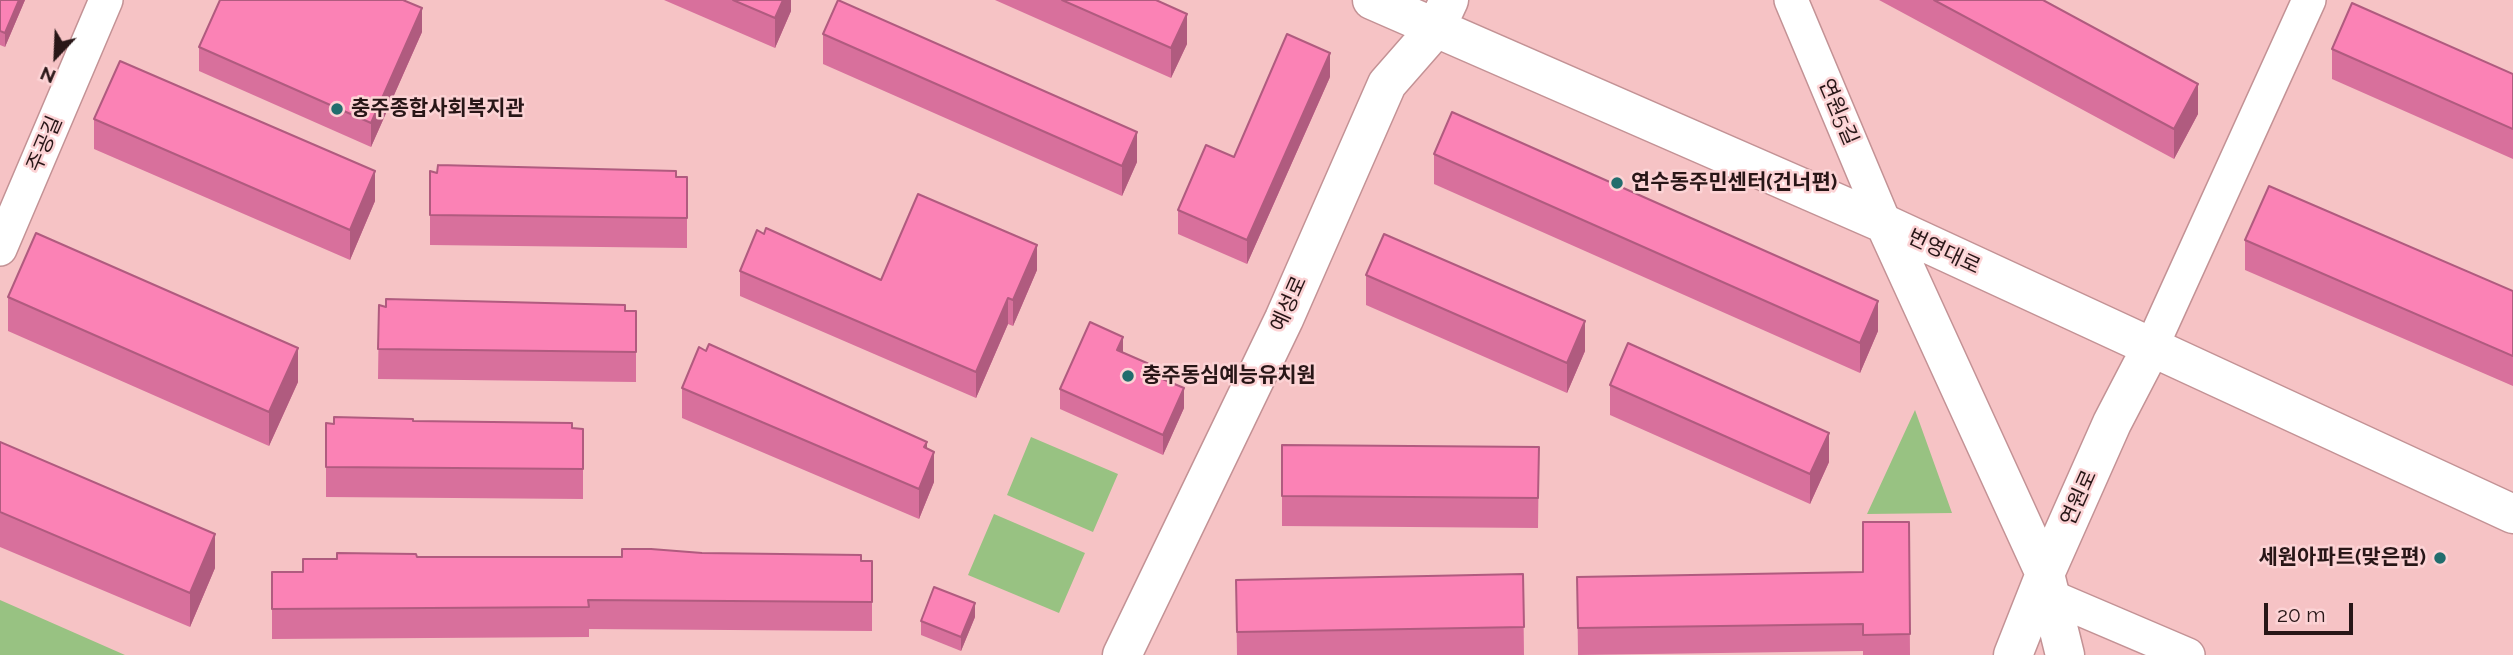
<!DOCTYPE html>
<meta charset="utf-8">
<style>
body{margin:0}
#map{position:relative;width:2513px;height:655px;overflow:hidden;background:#f6c3c5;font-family:Raleway,sans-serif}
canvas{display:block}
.north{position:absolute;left:21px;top:21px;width:70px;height:70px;-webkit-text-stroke:5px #fcd3d5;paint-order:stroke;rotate:203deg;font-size:19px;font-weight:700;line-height:28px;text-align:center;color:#281617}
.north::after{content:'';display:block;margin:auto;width:24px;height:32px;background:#281617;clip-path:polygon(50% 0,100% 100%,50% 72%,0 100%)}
.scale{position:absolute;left:2264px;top:603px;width:89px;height:32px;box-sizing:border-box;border:4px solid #281617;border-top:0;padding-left:9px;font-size:21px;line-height:24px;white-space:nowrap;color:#281617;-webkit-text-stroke:5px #fcd3d5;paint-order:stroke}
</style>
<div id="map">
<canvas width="2513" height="655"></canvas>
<div class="north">N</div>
<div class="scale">20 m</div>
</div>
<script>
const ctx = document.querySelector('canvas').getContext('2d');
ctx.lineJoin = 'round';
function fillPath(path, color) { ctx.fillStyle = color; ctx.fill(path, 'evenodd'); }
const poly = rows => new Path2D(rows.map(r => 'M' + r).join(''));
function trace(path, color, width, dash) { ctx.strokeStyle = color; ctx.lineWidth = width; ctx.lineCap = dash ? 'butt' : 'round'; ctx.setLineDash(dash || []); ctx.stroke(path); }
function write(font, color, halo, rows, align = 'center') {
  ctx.font = font + ' Raleway,"Noto Sans KR",sans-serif'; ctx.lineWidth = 5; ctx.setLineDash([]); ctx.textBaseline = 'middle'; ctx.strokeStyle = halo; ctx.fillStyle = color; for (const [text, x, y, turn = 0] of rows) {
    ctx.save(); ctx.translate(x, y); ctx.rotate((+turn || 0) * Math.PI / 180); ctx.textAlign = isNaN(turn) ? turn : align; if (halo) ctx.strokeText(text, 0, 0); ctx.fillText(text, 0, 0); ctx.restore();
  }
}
const green = poly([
 [1915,410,1952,513,1867,514],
 [1031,437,1118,474,1093,532,1007,495],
 [994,514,1085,553,1059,613,968,575],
 [0,600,125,655,0,655]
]);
const minor = poly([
 [1791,0,1885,224],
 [0,249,106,0],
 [2151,348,2309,0],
 [2052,597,2188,655]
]);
const tertiary = poly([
 [1372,0,1885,224,2513,514],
 [1885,224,2045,574,2065,655],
 [1122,655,1284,319,1387,84,1436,28,1449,0],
 [2013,655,2045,574,2112,423,2151,348]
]);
const wall = poly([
 [0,0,25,0,5,47,0,45],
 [664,0,791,0,791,11,775,48],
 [995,0,1156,0,1187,44,1171,78],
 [1879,0,2043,0,2198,114,2174,159],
 [422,32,371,147,199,71,199,47],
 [823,34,1137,162,1122,196,823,64],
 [2332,49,2513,74,2513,159,2332,79],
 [1330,77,1247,264,1178,234,1178,210,1234,157],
 [94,119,375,201,350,260,94,149],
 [1434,154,1878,331,1860,373,1434,184],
 [430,171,437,173,687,177,687,248,430,245],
 [764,234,881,280,1037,270,1013,326,1008,324,976,398,740,296,740,271],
 [2245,240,2513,291,2513,386,2245,270],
 [1366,275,1585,351,1567,393,1366,305],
 [8,297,298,382,269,446,8,331],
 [379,305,386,307,636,311,636,382,378,379],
 [706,351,927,448,934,482,919,519,682,418,682,388],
 [1123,353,1163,379,1184,408,1163,455,1060,409,1060,389],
 [1610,385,1829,462,1810,504,1610,415],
 [413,421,583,429,583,499,326,497,326,467,334,424],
 [0,442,215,568,190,627,0,547],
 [1282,445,1539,447,1538,528,1282,526],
 [1909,522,1910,655,1863,655,1863,651,1578,655,1577,577,1863,572],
 [702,553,872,561,872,631,589,629,589,637,272,639,272,572,303,572,417,557,622,557],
 [1523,574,1524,655,1237,655,1236,580],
 [975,617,961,651,921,635,921,621]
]);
const shadedWall = poly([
 [19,0,25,0,5,47,5,33],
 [783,0,791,0,791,11,775,48,775,18],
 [422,8,422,32,371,147,371,123],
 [1187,14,1187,44,1171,78,1171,48],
 [1330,53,1330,77,1247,264,1247,240],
 [2198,84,2198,114,2174,159,2174,129],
 [1137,132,1137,162,1122,196,1122,166],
 [375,171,375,201,350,260,350,230],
 [1037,245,1037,270,1013,326,1013,300],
 [1008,298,1008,324,976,398,976,372],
 [1878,301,1878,331,1860,373,1860,343],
 [1585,321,1585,351,1567,393,1567,363],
 [1123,337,1123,357,1117,350],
 [298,348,298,382,269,446,269,412],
 [1184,388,1184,408,1163,455,1163,435],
 [1829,433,1829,462,1810,504,1810,474],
 [927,442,927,470,934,452,934,482,919,519,919,489,924,447],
 [215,534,215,568,190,627,190,593],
 [975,603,975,617,961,651,961,637]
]);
const building = poly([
 [0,0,19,0,5,33,0,31,0,0],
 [220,0,403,0,422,8,371,123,199,47,220,0],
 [733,0,783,0,775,18,733,0],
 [838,0,1137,132,1122,166,823,34,838,0],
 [1062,0,1156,0,1187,14,1171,48,1062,0],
 [1934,0,2043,0,2198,84,2174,129,1934,0],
 [2352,3,2513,74,2513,129,2332,49,2352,3],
 [1287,34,1330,53,1247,240,1178,210,1206,145,1234,157,1287,34],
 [120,61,375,171,350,230,94,119,120,61],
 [1452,112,1878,301,1860,343,1434,154,1452,112],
 [438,165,676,171,676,177,687,177,687,218,430,215,430,171,437,173,438,165],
 [2269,186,2513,291,2513,356,2245,240,2269,186],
 [918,194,1037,245,1013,300,1008,298,976,372,740,271,757,230,764,234,766,228,881,280,918,194],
 [36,233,298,348,269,412,8,297,36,233],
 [1384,234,1585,321,1567,363,1366,275,1384,234],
 [386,299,625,305,625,311,636,311,636,352,378,349,379,305,386,307,386,299],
 [1090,322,1123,337,1117,350,1163,370,1160,378,1184,388,1163,435,1060,389,1090,322],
 [1628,343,1829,433,1810,474,1610,385,1628,343],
 [709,344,927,442,924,447,934,452,919,489,682,388,699,347,706,351,709,344],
 [334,417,413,419,413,421,572,423,572,428,583,429,583,469,326,467,326,423,334,424,334,417],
 [0,442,215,534,190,593,0,512,0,442],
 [1282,445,1539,447,1538,498,1282,496,1282,445],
 [1863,522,1909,522,1910,634,1863,635,1863,624,1578,628,1577,577,1863,572,1863,522],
 [622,549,651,549,702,553,861,555,861,561,872,561,872,602,588,600,589,607,272,609,272,572,303,572,303,559,337,559,337,553,416,554,417,557,622,557,622,549],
 [1523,574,1524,627,1237,632,1236,580,1523,574],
 [934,587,975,603,961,637,921,621,934,587]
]);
const markers = [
 [337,109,7,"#216d6d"],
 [1617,183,7,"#216d6d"],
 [1128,376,7,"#216d6d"],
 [2440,558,7,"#216d6d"]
];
const poiNames = [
 ["충주종합사회복지관",351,109],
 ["연수동주민센터(건너편)",1631,183],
 ["충주동심예능유치원",1142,376],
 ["세원아파트(맞은편)",2426,558,"right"]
];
const streetNames = [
 ["연원5길",1838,112,67],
 ["주공길",45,144,-67],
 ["번영대로",1944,252,25],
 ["예성로",1289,304,-66],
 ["연원로",2079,498,-66]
];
fillPath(green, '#98c282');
trace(minor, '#c39295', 36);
trace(tertiary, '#c39295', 41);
trace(minor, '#fff', 33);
trace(tertiary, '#fff', 38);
fillPath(wall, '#d8709c');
fillPath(shadedWall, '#b05b7f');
fillPath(building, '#fb82b5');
trace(building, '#b05b7f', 2);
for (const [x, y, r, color] of markers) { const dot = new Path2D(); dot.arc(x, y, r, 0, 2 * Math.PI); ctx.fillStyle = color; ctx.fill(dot); trace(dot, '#fcd3d5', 2.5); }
write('bold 21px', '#281617', '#fcd3d5', poiNames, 'left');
write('21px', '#281617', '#fcd3d5', streetNames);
</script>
